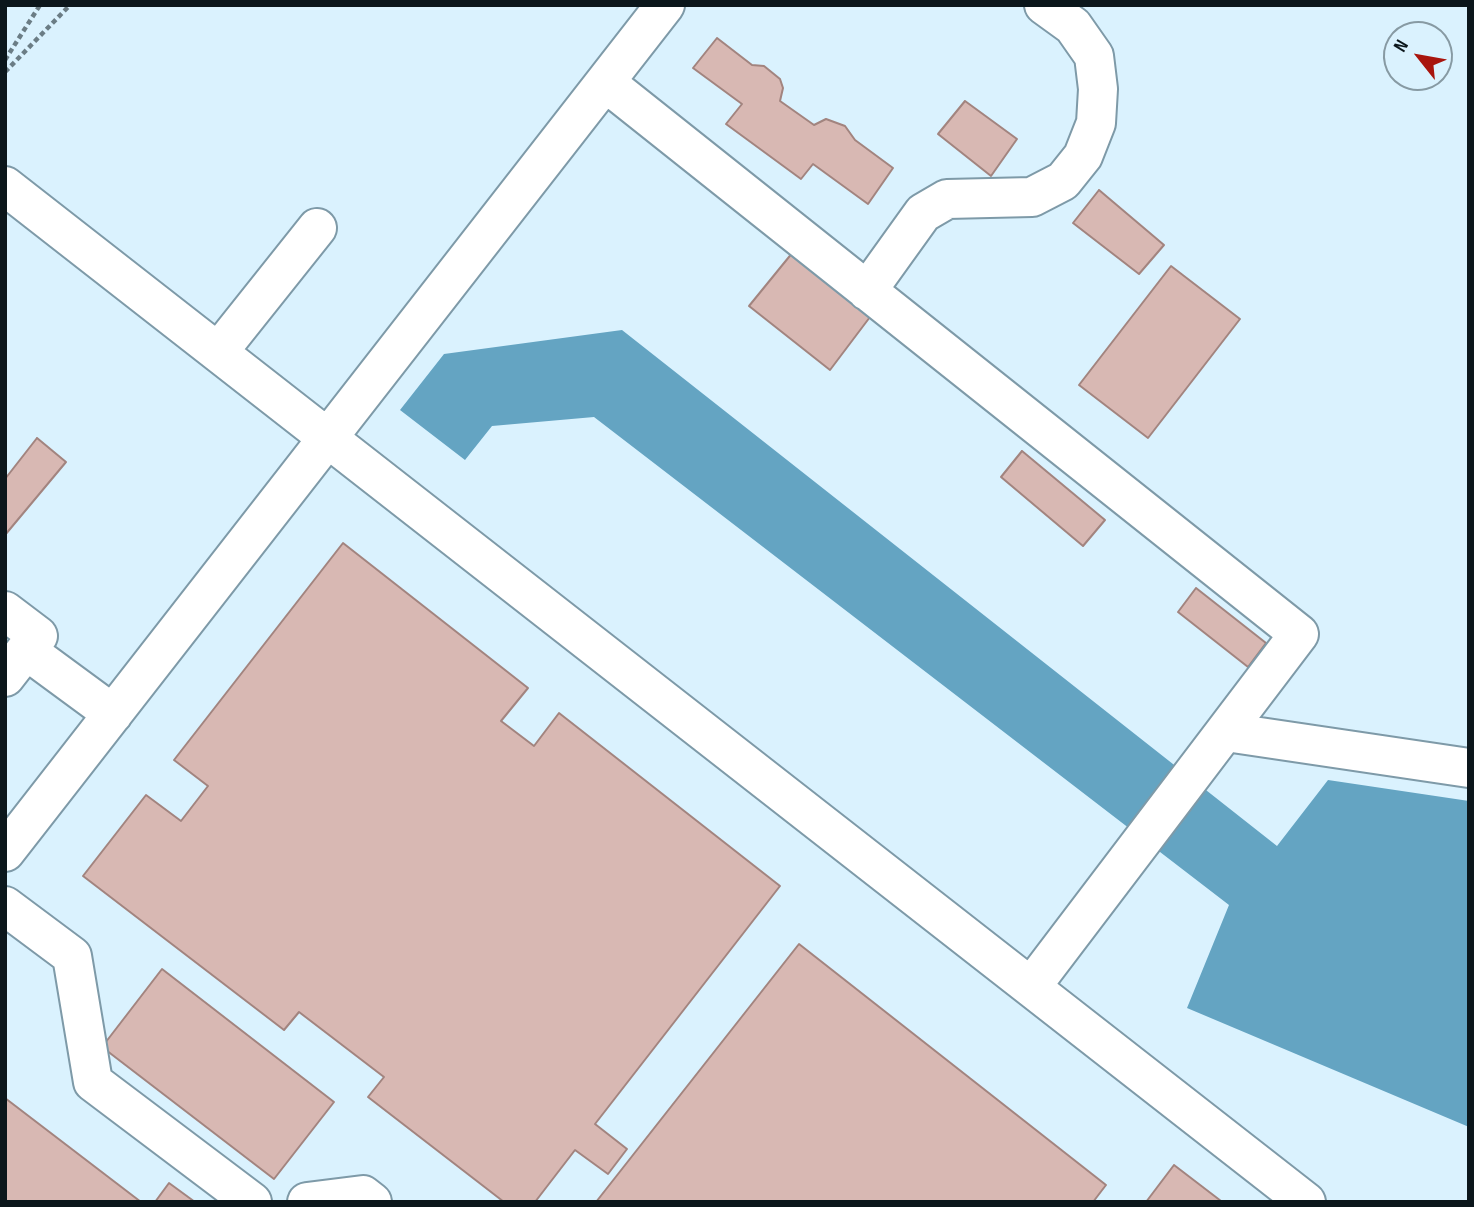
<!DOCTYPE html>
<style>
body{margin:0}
#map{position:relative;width:1474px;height:1207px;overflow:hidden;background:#daf2fe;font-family:"Sofia Sans Condensed",sans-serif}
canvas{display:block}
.frame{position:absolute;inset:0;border:7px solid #0b161b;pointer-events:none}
.north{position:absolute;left:1383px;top:21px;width:70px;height:70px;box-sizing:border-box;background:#daf2fe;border:2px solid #879aa3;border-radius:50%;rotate:301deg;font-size:19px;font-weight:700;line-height:28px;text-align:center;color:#0b161b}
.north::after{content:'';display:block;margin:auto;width:24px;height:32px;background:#a8150e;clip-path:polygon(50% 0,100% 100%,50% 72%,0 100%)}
</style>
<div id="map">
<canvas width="1474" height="1207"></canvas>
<div class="frame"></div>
<div class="north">N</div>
</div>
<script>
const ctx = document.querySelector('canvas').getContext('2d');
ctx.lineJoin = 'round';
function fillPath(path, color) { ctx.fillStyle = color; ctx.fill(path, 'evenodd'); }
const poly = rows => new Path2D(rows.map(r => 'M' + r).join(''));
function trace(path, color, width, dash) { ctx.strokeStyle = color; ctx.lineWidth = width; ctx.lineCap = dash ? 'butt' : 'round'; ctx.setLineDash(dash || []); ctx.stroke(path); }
const water = poly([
 [622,330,1277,846,1328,780,1469,801,1469,1127,1187,1008,1229,905,594,417,492,426,465,460,400,410,444,354]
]);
const building = poly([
 [717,38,752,65,764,66,780,79,783,88,780,101,814,125,826,119,845,126,855,140,893,168,868,204,813,164,801,179,726,124,742,104,693,68,717,38],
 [965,101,1017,139,991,176,938,134,965,101],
 [1099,190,1164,245,1139,274,1073,223,1099,190],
 [793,252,873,313,830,370,749,306,793,252],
 [1171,266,1240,319,1148,438,1079,385,1171,266],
 [37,438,66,462,5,535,5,479,37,438],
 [1022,451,1105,520,1083,546,1001,477,1022,451],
 [343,543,528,688,501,721,534,746,559,713,780,886,595,1124,627,1149,608,1174,575,1150,535,1202,504,1202,368,1097,384,1077,299,1012,284,1030,83,876,146,795,181,821,208,786,174,760,343,543],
 [1196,588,1266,643,1248,667,1178,612,1196,588],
 [799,944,1106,1185,1093,1202,596,1202,799,944],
 [162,969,334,1102,274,1179,102,1047,162,969],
 [5,1098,141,1202,5,1202,5,1098],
 [1174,1165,1221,1201,1220,1202,1146,1202,1174,1165],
 [169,1183,195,1202,155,1202,169,1183]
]);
const path = poly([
 [5,60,40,5],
 [5,72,70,5]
]);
const minor = poly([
 [605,82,1299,634,1031,987],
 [5,186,1306,1202],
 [867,291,923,213,947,199,1032,197,1063,181,1083,156,1096,123,1098,89,1094,56,1073,26,1044,5],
 [219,351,317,228],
 [5,611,38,636,26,650,113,714],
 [5,677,26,650],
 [1226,732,1469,768],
 [5,852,665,5],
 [5,906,72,956,93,1082,252,1202],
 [307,1202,363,1195,372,1202]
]);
fillPath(water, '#64a4c2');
fillPath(building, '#d8b8b3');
trace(building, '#a2847f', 2);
trace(minor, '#7e9aa8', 42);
trace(path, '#6b7d85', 4.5, [5, 3.5]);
trace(minor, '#fff', 38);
</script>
